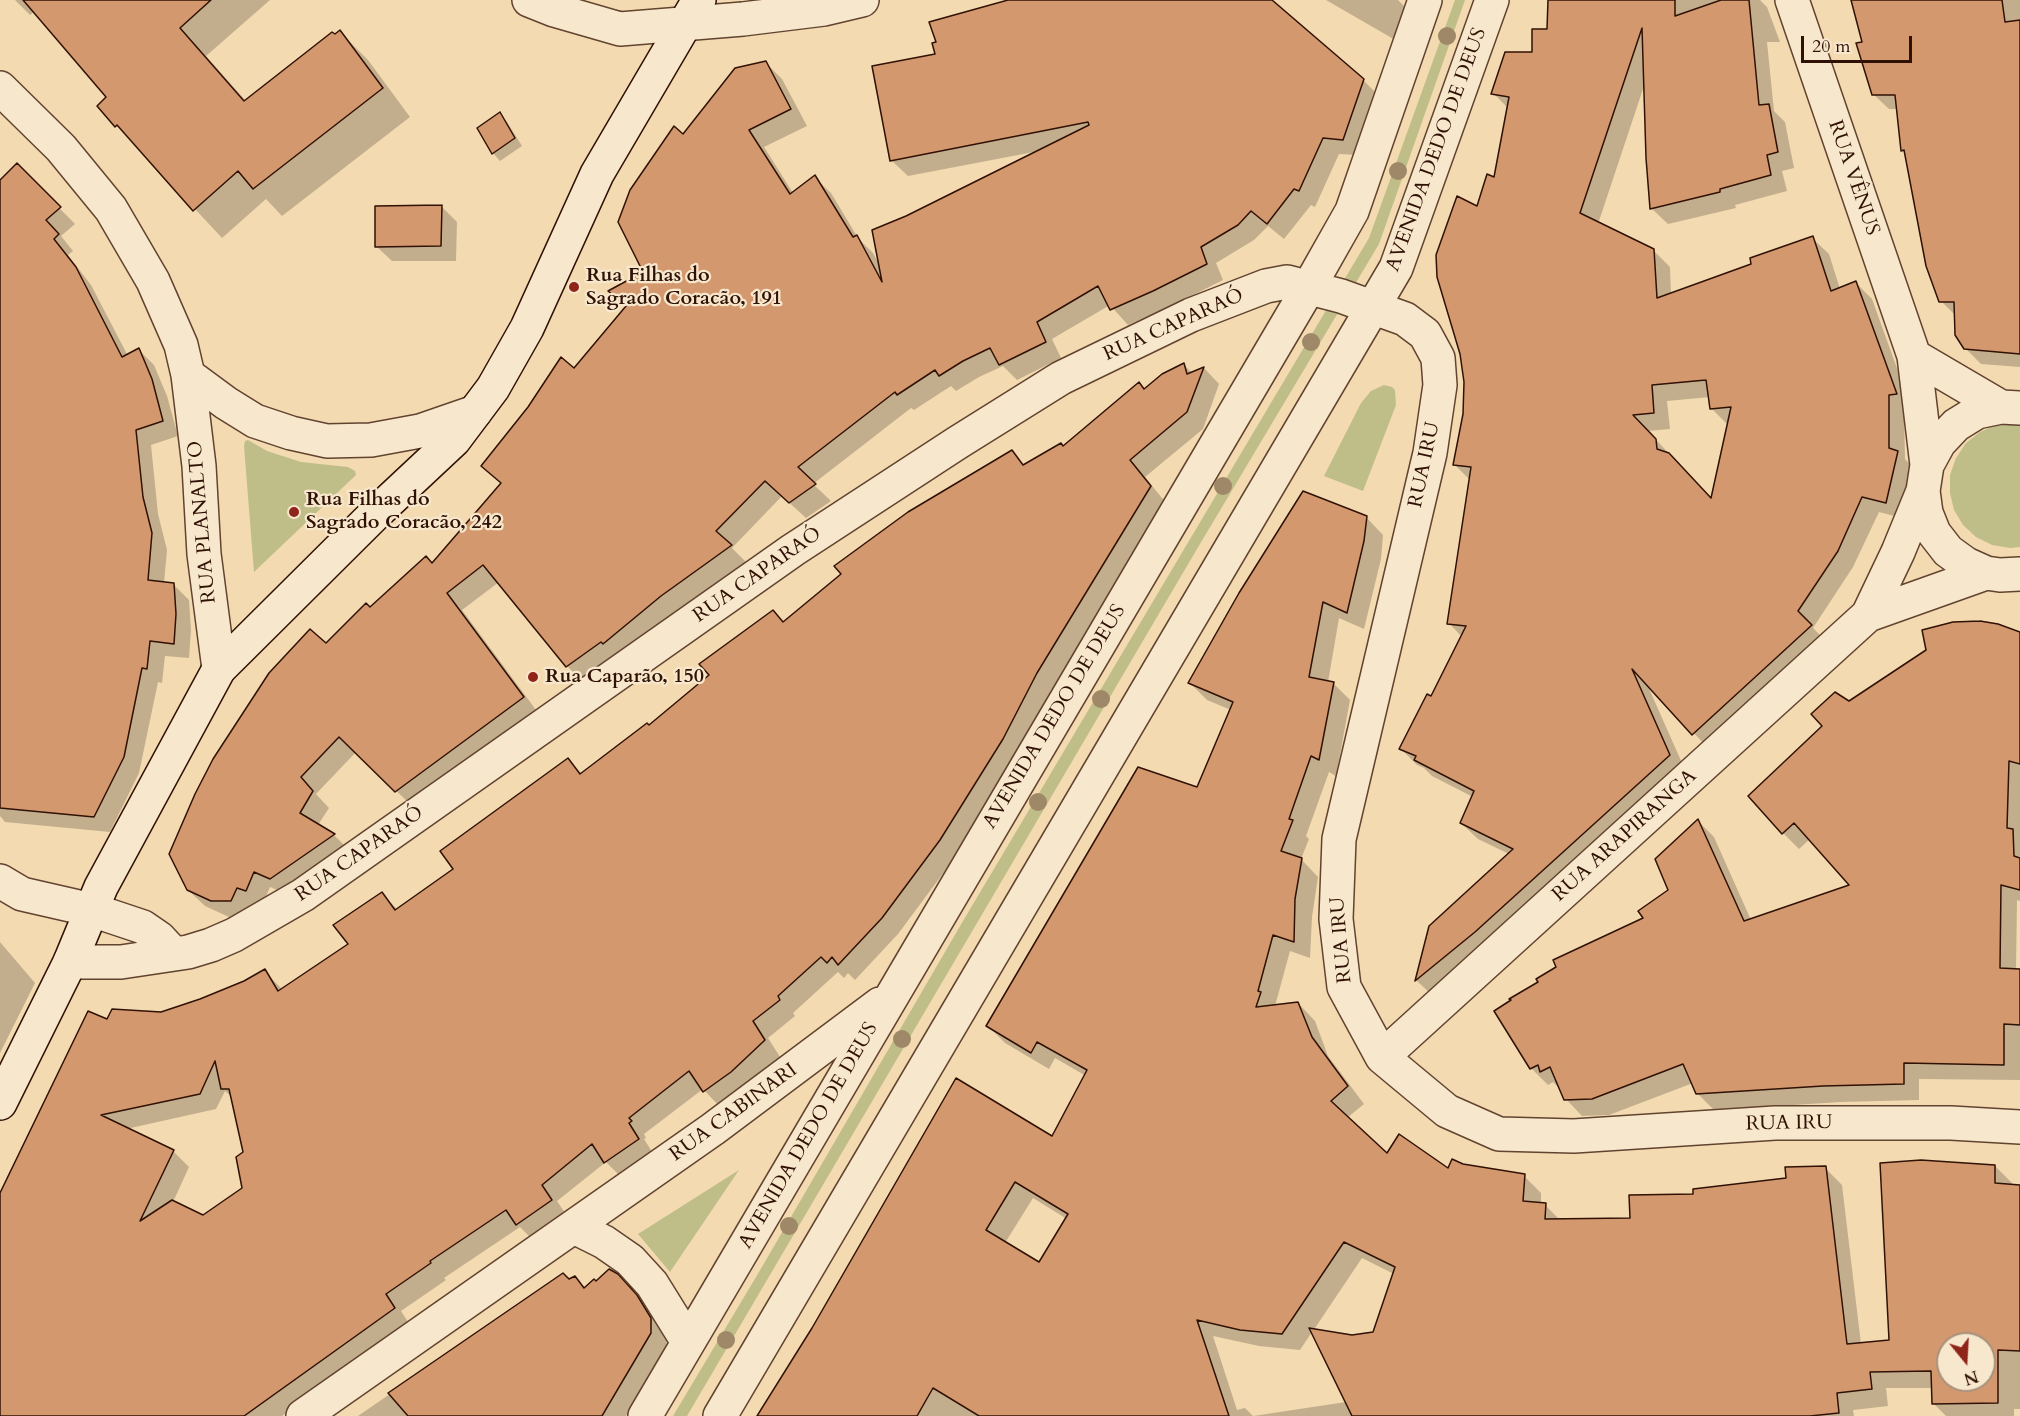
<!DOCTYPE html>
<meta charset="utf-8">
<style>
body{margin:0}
#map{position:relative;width:2020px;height:1416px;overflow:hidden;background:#f3dab0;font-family:Cardo,serif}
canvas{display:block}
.north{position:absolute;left:1936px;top:1332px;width:60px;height:60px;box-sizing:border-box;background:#f7e7cc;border:2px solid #a7917c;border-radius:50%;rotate:162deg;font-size:16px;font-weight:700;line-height:24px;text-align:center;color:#301105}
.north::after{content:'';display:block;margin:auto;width:21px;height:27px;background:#8f2418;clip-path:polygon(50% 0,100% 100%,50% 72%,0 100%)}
.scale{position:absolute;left:1801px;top:36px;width:111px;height:27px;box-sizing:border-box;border:3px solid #301105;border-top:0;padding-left:8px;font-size:18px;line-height:21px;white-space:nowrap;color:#301105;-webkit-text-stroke:4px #f7e7cc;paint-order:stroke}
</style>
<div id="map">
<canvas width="2020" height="1416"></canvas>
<div class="north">N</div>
<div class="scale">20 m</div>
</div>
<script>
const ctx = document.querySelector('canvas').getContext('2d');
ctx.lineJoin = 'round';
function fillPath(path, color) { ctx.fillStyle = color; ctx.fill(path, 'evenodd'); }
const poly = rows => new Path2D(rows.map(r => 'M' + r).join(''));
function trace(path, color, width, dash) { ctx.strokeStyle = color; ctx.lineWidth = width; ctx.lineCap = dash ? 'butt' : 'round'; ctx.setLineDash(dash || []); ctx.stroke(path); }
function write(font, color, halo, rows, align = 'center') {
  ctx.font = font + ' Cardo,serif'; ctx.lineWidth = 4.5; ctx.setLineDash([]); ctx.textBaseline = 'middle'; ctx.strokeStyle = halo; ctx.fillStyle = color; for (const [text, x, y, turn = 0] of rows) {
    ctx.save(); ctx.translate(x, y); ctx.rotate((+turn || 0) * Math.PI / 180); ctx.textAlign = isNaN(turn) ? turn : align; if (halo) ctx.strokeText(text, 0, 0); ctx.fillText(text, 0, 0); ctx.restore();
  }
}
const green = poly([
 [1455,0,1465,0,1379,244,1197,549,687,1416,673,1416,759,1272,963,921,1369,238],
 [1384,385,1392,387,1395,390,1396,405,1363,491,1324,476,1361,403,1371,391],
 [2014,423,2020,424,2020,547,2010,548,1992,545,1976,537,1963,525,1954,510,1950,493,1950,475,1956,458,1966,443,1980,432,1996,425],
 [248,440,267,451,301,462,348,467,355,471,356,475,254,572,244,446,245,441],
 [739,1170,670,1272,638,1234]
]);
const shadow = poly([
 [15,0,270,0,206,56,246,101,340,32,368,60,410,117,282,216,266,199,222,238,99,106,109,97,35,11,30,15],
 [1013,0,1269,0,1363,80,1379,96,1359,155,1339,154,1315,207,1311,205,1284,239,1268,226,1254,240,1216,263,1223,280,1169,307,1128,325,1110,305,1052,339,1061,358,1017,380,1003,366,979,377,956,391,951,386,914,410,911,408,813,484,831,501,806,518,782,496,732,548,746,562,583,682,567,666,499,582,462,610,539,714,413,807,356,752,316,794,329,808,318,825,334,835,350,851,287,894,270,887,262,906,254,903,247,916,229,917,205,906,188,890,326,646,370,609,433,564,502,484,483,466,574,370,627,308,610,291,645,273,683,136,766,63,782,79,807,126,764,147,793,193,814,177,831,193,858,238,873,253,879,264,907,218,1039,151,908,176,891,160,937,55],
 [1326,0,1398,0,1407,9,1397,41],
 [1549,0,1760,0,1767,7,1780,42,1767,42,1774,111,1785,122,1794,168,1782,171,1787,191,1735,205,1736,208,1668,224,1651,208,1645,83,1598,224,1653,250,1670,267,1671,295,1752,265,1812,238,1829,254,1840,289,1856,283,1872,299,1912,410,1904,411,1905,459,1914,469,1902,518,1879,512,1853,567,1813,628,1827,642,1710,750,1647,684,1686,772,1433,996,1417,981,1430,927,1509,854,1478,839,1461,823,1473,797,1432,776,1424,768,1417,765,1401,749,1432,698,1462,637,1449,623,1470,480,1455,465,1464,414,1478,208,1495,179,1508,108,1493,93,1533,53,1548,31],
 [1710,397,1711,408,1728,425,1712,500,1648,431,1670,429,1667,401],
 [1853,0,2020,0,2020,367,1981,364,1965,348,1956,316,1941,301,1906,154,1902,150,1898,109,1889,109,1873,94,1864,44],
 [500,114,507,122,522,146,500,161,493,153],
 [17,165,75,224,61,236,73,251,68,255,91,285,128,356,139,350,154,365,167,396,178,436,151,445,158,514,167,550,164,583,173,584,189,600,191,630,189,658,165,656,162,683,158,682,139,773,110,832,5,822,0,816,0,182],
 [441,206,457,222,456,261,392,261,376,246],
 [1184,365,1192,373,1204,368,1219,384,1203,429,1145,477,1166,503,1053,689,1019,755,956,856,898,934,855,980,848,973,844,978,838,972,793,1013,795,1016,768,1038,780,1057,747,1087,720,1107,703,1089,644,1134,646,1138,644,1139,654,1155,622,1178,606,1162,557,1201,567,1216,533,1240,520,1227,444,1278,446,1280,401,1311,410,1325,282,1416,0,1416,0,1195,107,1021,161,1013,201,1000,244,983,264,971,283,990,350,945,382,894,398,910,455,869,568,760,582,774,649,727,711,676,773,612,784,623,1012,452,1025,466,1063,448],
 [225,1091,233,1098,245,1152,244,1189,203,1217,173,1202,189,1167,173,1151,126,1129,216,1109],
 [1366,517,1383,535,1381,559,1364,629,1339,618,1328,682,1333,683,1350,700,1336,776,1329,772,1306,836,1309,839,1301,859,1318,877,1312,917,1310,958,1290,951,1275,1006,1298,1003,1315,1021,1328,1056,1364,1104,1347,1118,1387,1155,1449,1171,1463,1165,1524,1176,1541,1193,1541,1204,1545,1205,1561,1221,1632,1220,1695,1195,1787,1179,1825,1168,1842,1185,1861,1344,1891,1342,1995,1166,2012,1183,2012,1186,2020,1187,2020,1409,2014,1409,2014,1416,1946,1416,1933,1403,1933,1388,1886,1388,1888,1406,1853,1410,1854,1416,759,1416,1053,1138,1086,1076,1055,1058,1049,1069,1005,1043,988,1026,1198,789,1231,710,1207,700,1190,683],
 [1033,1198,1067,1219,1039,1264,1005,1243],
 [1362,1258,1394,1274,1374,1333,1352,1337,1313,1331],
 [1312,1332,1346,1402,1253,1416,1245,1408,1237,1410,1213,1336,1259,1346,1300,1350],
 [1948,1344,1984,1344,1984,1380,1948,1380],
 [2020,633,2020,901,2017,900,2016,970,2020,970,2020,1080,1919,1079,1919,1100,1841,1102,1714,1110,1697,1093,1693,1083,1609,1115,1582,1116,1566,1099,1560,1086,1558,1087,1553,1082,1548,1085,1531,1068,1669,890,1698,821,1714,837,1751,920,1851,886,1810,839,1799,849,1783,833,1849,703],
 [0,942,35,983,0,1053],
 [563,1275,569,1281,575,1278,585,1288,634,1292,653,1313,667,1336,666,1350,626,1416,358,1416]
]);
const building = poly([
 [23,0,211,0,180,28,244,101,332,32,335,34,340,30,383,88,253,189,238,171,193,211,117,125,115,127,97,106,106,97,23,0],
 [1008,0,1272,0,1364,79,1343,140,1323,138,1299,191,1294,189,1267,224,1251,211,1238,225,1201,247,1207,264,1153,291,1110,310,1098,286,1037,322,1046,342,999,365,990,348,963,361,939,376,935,370,897,395,895,392,798,467,816,484,789,503,765,481,716,531,732,545,661,596,603,644,601,642,566,667,483,565,447,593,524,697,395,792,339,737,301,777,313,791,300,813,335,834,270,879,254,872,246,891,237,888,231,901,211,901,187,890,169,854,195,794,213,759,269,673,310,629,326,643,366,603,370,607,426,556,432,563,501,483,481,466,528,407,561,357,574,368,626,306,608,291,643,272,618,222,630,190,674,126,683,134,735,68,766,61,791,109,749,130,790,194,815,175,853,237,857,235,882,282,872,230,906,216,1089,125,1088,122,890,161,872,66,935,54,932,43,936,42,929,22,1008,0],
 [1548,0,1675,0,1675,16,1721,0,1749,0,1759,105,1769,104,1778,152,1767,155,1771,175,1720,189,1720,192,1650,209,1646,158,1642,28,1580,213,1654,249,1657,298,1751,264,1750,258,1813,236,1831,291,1856,281,1897,394,1889,395,1889,448,1898,451,1886,503,1862,497,1838,551,1798,611,1812,625,1692,735,1632,669,1670,755,1475,932,1415,981,1429,926,1513,849,1460,823,1474,791,1414,760,1416,756,1399,749,1427,694,1431,696,1466,626,1447,624,1471,467,1453,465,1463,414,1464,382,1460,354,1437,277,1436,255,1457,196,1477,206,1487,174,1494,177,1509,97,1491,94,1505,52,1532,52,1532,29,1547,29,1548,0],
 [1706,380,1710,409,1731,407,1711,498,1669,453,1657,449,1656,439,1633,415,1654,413,1652,385,1706,380],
 [1851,0,2002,0,2005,22,2020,20,2020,354,1964,349,1955,335,1954,302,1939,302,1926,266,1904,150,1901,151,1895,95,1872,95,1856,43,1862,42,1851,0],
 [500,112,515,138,492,154,477,128,500,112],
 [17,163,61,207,46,220,59,234,54,239,76,267,122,357,139,348,152,379,163,421,136,430,143,497,152,533,148,580,174,583,176,614,174,644,150,641,147,669,142,668,124,757,94,817,0,808,0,180,17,163],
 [442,205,441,246,375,247,375,206,442,205],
 [1184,363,1187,374,1204,367,1187,412,1130,460,1151,486,1037,673,1003,739,940,840,882,918,838,965,832,957,827,963,821,957,778,996,780,1000,753,1021,765,1040,731,1072,703,1092,689,1071,629,1118,632,1121,629,1123,639,1139,604,1163,592,1144,542,1185,552,1200,516,1225,506,1210,430,1261,431,1263,386,1294,395,1308,244,1416,0,1416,0,1193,88,1011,107,1019,112,1009,161,1012,200,999,244,981,265,969,278,991,348,944,333,925,382,892,395,910,453,869,440,851,568,758,580,774,647,723,649,725,709,675,699,664,773,610,783,622,841,574,834,566,908,512,1012,450,1023,465,1061,443,1063,446,1139,382,1144,389,1162,374,1184,363],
 [215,1061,221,1089,229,1089,243,1152,236,1157,242,1188,203,1215,172,1200,140,1221,174,1150,101,1115,200,1094,215,1061],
 [1303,491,1367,516,1364,541,1347,613,1323,602,1309,677,1334,682,1319,760,1311,756,1289,819,1293,820,1281,851,1302,858,1295,899,1294,942,1273,935,1258,991,1261,992,1256,1007,1298,1002,1312,1037,1348,1086,1331,1101,1387,1153,1399,1134,1448,1168,1452,1159,1463,1164,1525,1174,1523,1201,1546,1203,1545,1219,1630,1218,1629,1195,1693,1194,1693,1189,1786,1178,1785,1167,1826,1166,1847,1344,1889,1340,1880,1163,1921,1160,1995,1165,1995,1183,2020,1185,2020,1351,1998,1350,1998,1403,1932,1404,1931,1371,1870,1372,1872,1389,1837,1393,1839,1413,1810,1416,1352,1416,1309,1328,1352,1335,1373,1332,1395,1267,1344,1242,1282,1334,1240,1330,1197,1320,1229,1416,979,1416,933,1388,917,1416,757,1416,812,1328,956,1078,1052,1136,1087,1070,1037,1042,1031,1053,986,1026,1138,767,1197,787,1233,702,1188,683,1239,593,1303,491],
 [1015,1182,1068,1214,1039,1262,986,1230,1015,1182],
 [1948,1344,1984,1344,1984,1380,1948,1380,1948,1344],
 [1980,621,1998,624,2020,632,2020,764,2009,761,2007,828,2013,829,2014,856,2020,858,2020,890,2001,885,2000,968,2020,969,2020,1025,2004,1024,2004,1065,1904,1063,1904,1084,1823,1086,1696,1094,1683,1064,1592,1099,1564,1100,1550,1067,1540,1072,1538,1065,1530,1069,1494,1011,1511,1000,1509,999,1538,982,1536,979,1556,967,1553,960,1643,918,1638,911,1668,890,1655,859,1698,819,1744,921,1849,885,1794,823,1782,834,1748,796,1822,726,1811,714,1835,692,1849,701,1926,650,1922,630,1953,622,1980,621],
 [609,1269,618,1274,637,1295,651,1318,651,1333,602,1416,408,1416,388,1393,563,1273,569,1279,575,1276,584,1288,594,1279,596,1281,609,1269]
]);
const street = poly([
 [529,0,554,10,620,29,743,19,824,9,862,0],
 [1792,0,1914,356,1927,465],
 [0,88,61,148,111,209,153,281,181,345,188,375,199,466,204,554,219,669],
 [1914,356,2001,407],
 [188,375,226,403,255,421,291,433,327,441,371,440,420,431,475,412],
 [2020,408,2001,407,1977,412,1956,425,1939,443,1927,465,1923,491,1926,513,1934,533,1948,551,1966,564,1986,573,2000,575,2020,574],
 [1868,615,1898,552,1923,491],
 [0,881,22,894,92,910,143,927,159,938,173,953],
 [70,962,121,962,188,952,211,945,234,935,303,895,793,550,957,443,1061,378,1191,315,1266,286,1287,282,1341,296,1405,319,1425,334,1438,358,1440,385,1430,453,1339,839,1336,919,1344,987,1382,1057,1447,1111,1499,1134,1574,1136,1775,1123,1951,1123,2020,1127],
 [1382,1057,1868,615,1986,573],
 [574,1227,604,1242,630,1260,652,1284,688,1342],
 [303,1416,713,1129,880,1004],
 [645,1416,1309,287,1352,211,1425,0],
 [720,1416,1396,268,1492,0]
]);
const secondary = poly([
 [0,1103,70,962,101,887,219,669,375,514,454,440,493,388,527,328,597,174,699,0]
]);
const trees = [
 [1447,36],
 [1398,171],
 [1311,342],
 [1223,486],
 [1101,699],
 [1038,802],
 [902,1039],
 [789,1226],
 [726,1340]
];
const markers = [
 [574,287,6,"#8f2418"],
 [294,512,6,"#8f2418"],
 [533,677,6,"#8f2418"]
];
const streetNames = [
 ["AVENIDA DEDO DE DEUS",1437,150,-70],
 ["RUA VÊNUS",1853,178,71],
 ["RUA CAPARAÓ",1173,326,-24],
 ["RUA IRU",1425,465,-78],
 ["RUA PLANALTO",203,522,-95],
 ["RUA CAPARAÓ",757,576,-35],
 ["AVENIDA DEDO DE DEUS",1055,717,-59],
 ["RUA ARAPIRANGA",1625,836,-42],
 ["RUA CAPARAÓ",359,855,-35],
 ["RUA IRU",1342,940,-95],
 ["RUA CABINARI",734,1113,-36],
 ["RUA IRU",1789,1124,-1],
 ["AVENIDA DEDO DE DEUS",809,1136,-60]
];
const poiNames = [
 ["Rua Filhas do",586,276],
 ["Sagrado Coracão, 191",586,299],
 ["Rua Filhas do",306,500],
 ["Sagrado Coracão, 242",306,523],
 ["Rua Caparão, 150",545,677]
];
fillPath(green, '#c0be88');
fillPath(shadow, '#0003');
fillPath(building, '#d4986e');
trace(building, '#301105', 1.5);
trace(street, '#614330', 36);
trace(secondary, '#301105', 36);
trace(street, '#f7e7cc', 33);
trace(secondary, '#f7e7cc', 33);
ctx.fillStyle = '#9f8867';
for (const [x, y] of trees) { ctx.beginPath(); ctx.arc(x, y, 9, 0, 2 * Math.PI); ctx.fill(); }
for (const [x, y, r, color] of markers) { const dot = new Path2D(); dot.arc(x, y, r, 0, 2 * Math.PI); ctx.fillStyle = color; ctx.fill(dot); trace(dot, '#f7e7cc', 2); }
write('20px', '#301105', '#f7e7cc', streetNames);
write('bold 20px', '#301105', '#f7e7cc', poiNames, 'left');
</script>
